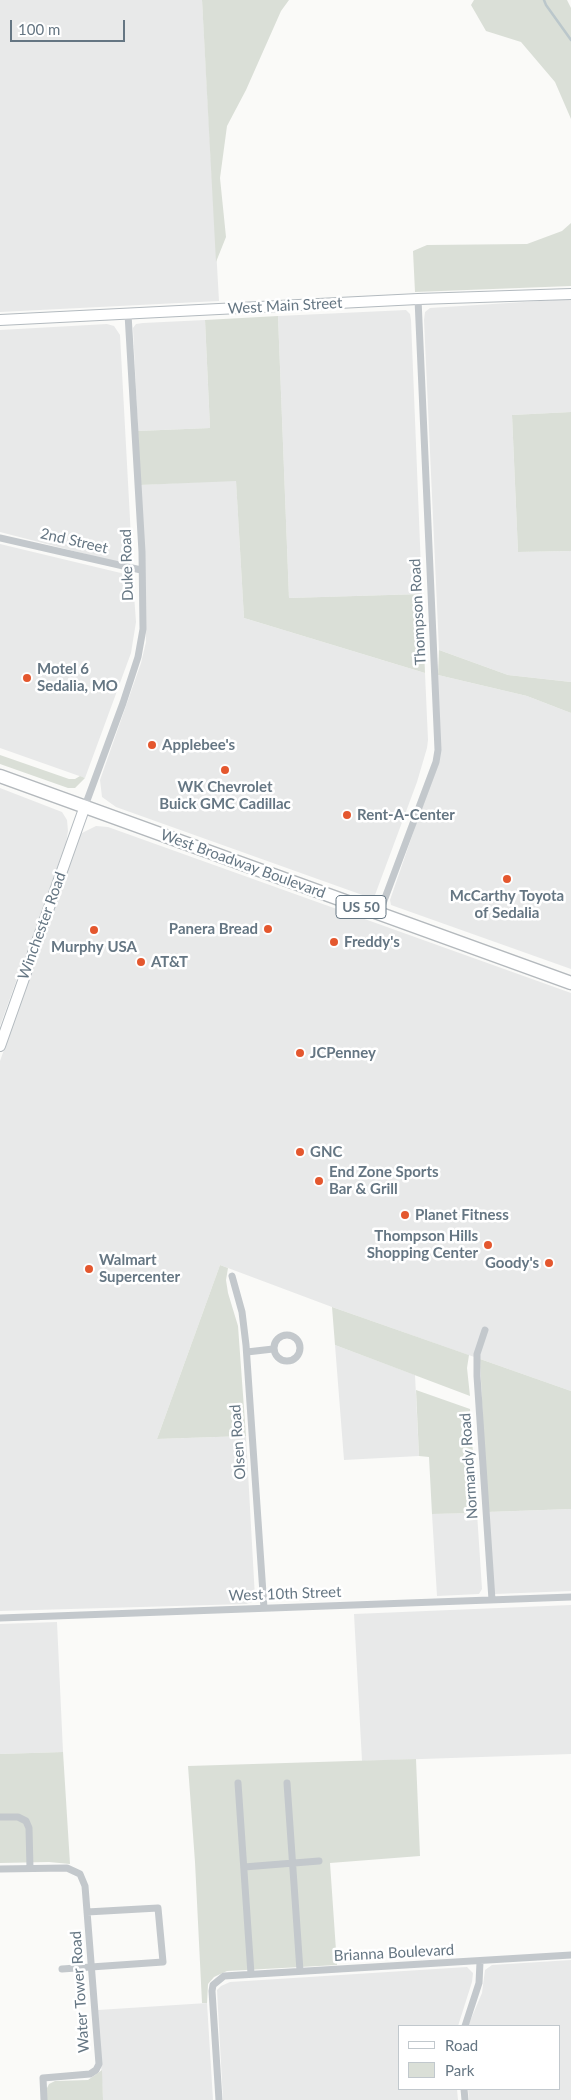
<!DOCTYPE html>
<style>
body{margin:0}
#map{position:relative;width:571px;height:2100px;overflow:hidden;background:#fafaf8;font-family:Lato,sans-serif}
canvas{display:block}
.legend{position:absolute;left:398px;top:2025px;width:162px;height:65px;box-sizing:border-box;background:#fff;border:1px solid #c1c8cd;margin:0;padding:6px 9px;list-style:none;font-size:15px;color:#657683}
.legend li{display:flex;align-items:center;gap:10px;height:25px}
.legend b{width:25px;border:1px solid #c1c8cd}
.scale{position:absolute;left:10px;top:20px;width:115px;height:22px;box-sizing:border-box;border:2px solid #657683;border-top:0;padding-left:6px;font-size:15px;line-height:18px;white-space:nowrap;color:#657683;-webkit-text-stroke:4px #fff;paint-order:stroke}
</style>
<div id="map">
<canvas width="571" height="2100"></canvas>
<ul class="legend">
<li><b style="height:6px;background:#fff"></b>Road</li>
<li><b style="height:14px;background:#dadfd7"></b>Park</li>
</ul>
<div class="scale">100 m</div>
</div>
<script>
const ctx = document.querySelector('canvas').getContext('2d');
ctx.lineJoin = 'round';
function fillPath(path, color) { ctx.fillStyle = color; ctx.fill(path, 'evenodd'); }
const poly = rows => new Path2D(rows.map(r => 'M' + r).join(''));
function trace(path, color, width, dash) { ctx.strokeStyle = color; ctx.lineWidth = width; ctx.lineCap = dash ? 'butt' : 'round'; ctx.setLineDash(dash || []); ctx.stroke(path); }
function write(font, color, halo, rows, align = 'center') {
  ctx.font = font + ' Lato,sans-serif'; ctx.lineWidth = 5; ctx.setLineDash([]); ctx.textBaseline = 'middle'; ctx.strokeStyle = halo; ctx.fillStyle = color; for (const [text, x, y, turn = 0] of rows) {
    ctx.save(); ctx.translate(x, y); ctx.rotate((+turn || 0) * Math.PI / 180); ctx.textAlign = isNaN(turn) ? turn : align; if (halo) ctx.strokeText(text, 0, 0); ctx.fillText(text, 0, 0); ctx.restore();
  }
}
const built = poly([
 [0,0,202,0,219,301,0,312],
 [571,299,571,412,512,415,518,552,571,551,571,682,508,675,439,650,424,320,425,312,430,308],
 [406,310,410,314,411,320,422,594,289,598,278,316],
 [205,320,210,428,138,431,133,328,136,324,143,323],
 [107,324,114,326,120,335,132,556,130,562,124,564,0,532,0,330],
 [236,480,244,618,425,673,428,740,427,748,417,782,375,895,368,897,116,807,102,797,100,780,141,663,146,642,140,485],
 [0,544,125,574,133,581,136,622,131,653,85,778,0,748],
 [438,675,527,696,571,713,571,969,391,905,390,900,433,775,438,746],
 [0,788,62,812,67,820,68,831,66,843,0,1026],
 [96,826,108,827,571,993,571,1391,332,1307,220,1265,157,1439,246,1436,255,1598,252,1602,246,1604,0,1611,0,1061,80,834],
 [335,1345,415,1375,419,1456,344,1460],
 [571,1509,571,1591,495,1594,491,1590,487,1512],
 [477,1513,482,1589,479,1594,437,1596,432,1514],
 [571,1605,571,1754,362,1761,354,1614],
 [57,1622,63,1752,0,1754,0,1624],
 [571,1960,571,2100,469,2100,468,2089,560,2089,560,2026,468,2026,482,1993,485,1970,492,1965],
 [467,1967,473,1973,472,1982,458,2026,400,2026,400,2089,457,2089,458,2100,223,2100,217,1990,221,1986,230,1982],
 [207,2003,213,2100,103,2100,98,2010]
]);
const green = poly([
 [202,0,289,0,281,11,246,90,227,126,220,178,226,237,216,262],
 [474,0,567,0,571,8,571,119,555,82,521,42,486,31,471,5],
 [571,223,571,286,415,292,413,251,427,245,527,244,562,231],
 [278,316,289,598,422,594,425,673,244,618,236,481,140,485,138,431,210,428,205,320],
 [571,412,571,551,518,552,512,415],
 [439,650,508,675,571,682,571,713,527,696,438,675],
 [0,755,69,779,75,779,80,776,85,778,75,788,68,788,0,764],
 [220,1265,228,1268,226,1280,228,1293,238,1326,246,1436,157,1439],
 [332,1307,469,1355,467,1368,470,1396,335,1345],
 [480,1359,571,1391,571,1509,487,1512],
 [416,1390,470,1409,477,1513,432,1514,429,1457,419,1456],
 [63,1752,70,1864,49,1862,0,1863,0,1754],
 [416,1759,420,1856,330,1863,337,1965,227,1971,214,1977,208,1984,207,2003,202,2003,195,1862,188,1766],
 [102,2070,103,2100,47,2100,46,2090,49,2084,55,2081,88,2080]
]);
const stream = poly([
 [544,0,546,5,571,40]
]);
const street = poly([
 [0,538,141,570],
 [85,806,123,703,138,657,143,629,142,552,128,314],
 [379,914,436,762,438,750,418,299],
 [232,1276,242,1312,246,1345,264,1608],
 [485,1330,477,1354,477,1376,492,1600],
 '274 1348a13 13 0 1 1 26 0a13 13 0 1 1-26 0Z',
 [247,1352,273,1349],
 [0,1618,571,1597],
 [238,1783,251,1974],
 [287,1783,300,1971],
 [0,1817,18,1817,26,1821,29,1828,30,1868],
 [244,1867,319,1861],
 [0,1869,67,1868,80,1874,85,1886,99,2064,96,2070,90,2074,43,2078,44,2100],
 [62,1969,163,1962,158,1908,87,1912],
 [465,2026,479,1983,480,1962],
 [464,2089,465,2100],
 [219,2100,212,1991,213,1985,224,1976,571,1955]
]);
const secondary = poly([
 [0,320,418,299,571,294],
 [0,1046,85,806]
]);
const highway = poly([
 [0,776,571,983]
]);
const markers = [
 [27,678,5,"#e4572e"],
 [152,745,5,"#e4572e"],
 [225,770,5,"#e4572e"],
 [347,815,5,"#e4572e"],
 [507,879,5,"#e4572e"],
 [268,929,5,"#e4572e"],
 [94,930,5,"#e4572e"],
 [334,942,5,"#e4572e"],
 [141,962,5,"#e4572e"],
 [300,1053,5,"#e4572e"],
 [300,1152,5,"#e4572e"],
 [319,1181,5,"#e4572e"],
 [405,1215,5,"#e4572e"],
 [488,1245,5,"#e4572e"],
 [549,1263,5,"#e4572e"],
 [89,1269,5,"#e4572e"]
];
const shields = [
 [361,907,50]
];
const shieldNames = [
 ["US 50",361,907]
];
const streetNames = [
 ["West Main Street",285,306,-3],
 ["2nd Street",74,541,13],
 ["Duke Road",127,565,-92],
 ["Thompson Road",418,612,-93],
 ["West Broadway Boulevard",243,864,20],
 ["Winchester Road",42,926,-70],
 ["Olsen Road",238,1442,-94],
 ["Normandy Road",469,1466,-94],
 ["West 10th Street",285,1594,-2],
 ["Brianna Boulevard",394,1953,-3],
 ["Water Tower Road",80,1992,-94]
];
const poiNames = [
 ["Motel 6",37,669],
 ["Sedalia, MO",37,686],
 ["Applebee's",162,745],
 ["WK Chevrolet",225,787,"center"],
 ["Buick GMC Cadillac",225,804,"center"],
 ["Rent-A-Center",357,815],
 ["McCarthy Toyota",507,896,"center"],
 ["of Sedalia",507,913,"center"],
 ["Panera Bread",258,929,"right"],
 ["Freddy's",344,942],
 ["Murphy USA",94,947,"center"],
 ["AT&T",151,962],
 ["JCPenney",310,1053],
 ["GNC",310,1152],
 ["End Zone Sports",329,1172],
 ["Bar & Grill",329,1189],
 ["Planet Fitness",415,1215],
 ["Thompson Hills",478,1236,"right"],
 ["Shopping Center",478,1253,"right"],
 ["Walmart",99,1260],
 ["Supercenter",99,1277],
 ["Goody's",539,1263,"right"]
];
fillPath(built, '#e8e9e9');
fillPath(green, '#dadfd7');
trace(stream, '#bbc7cb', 2.5);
trace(secondary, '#b3babf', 12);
trace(highway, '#b4b9bd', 15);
trace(street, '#c3c8cc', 7);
trace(secondary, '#fff', 10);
trace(highway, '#fff', 12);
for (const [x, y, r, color] of markers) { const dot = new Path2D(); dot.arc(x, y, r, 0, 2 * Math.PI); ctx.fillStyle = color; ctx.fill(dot); trace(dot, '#fff', 2); }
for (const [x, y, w] of shields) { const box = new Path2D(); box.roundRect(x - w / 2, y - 11.5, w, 23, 4); ctx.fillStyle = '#fff'; ctx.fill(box); trace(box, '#657683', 1); }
write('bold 14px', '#657683', null, shieldNames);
write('15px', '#657683', '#fff', streetNames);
write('bold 15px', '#657683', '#fff', poiNames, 'left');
</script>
